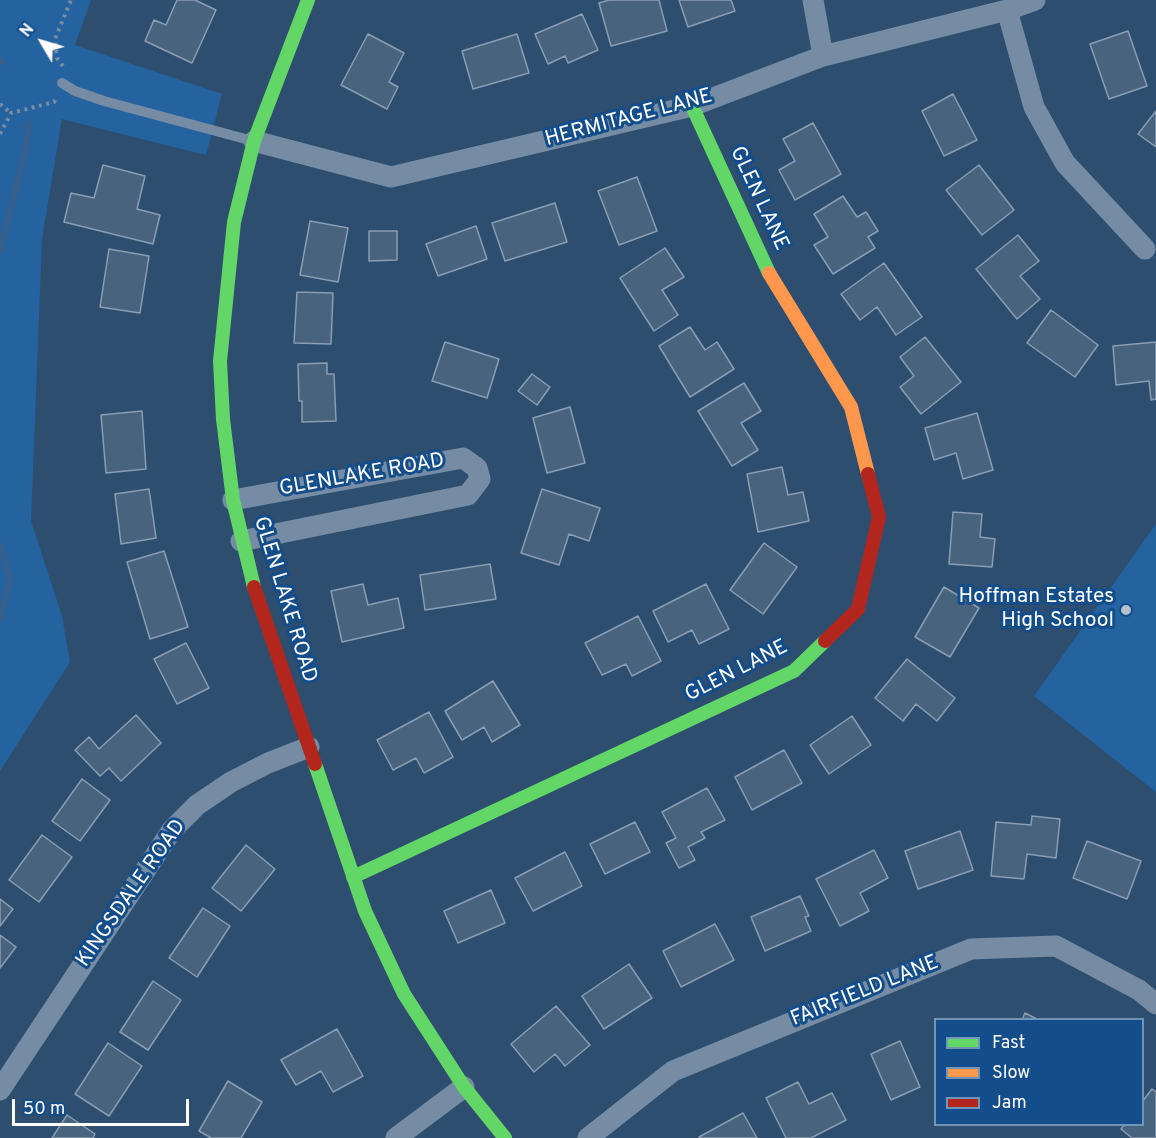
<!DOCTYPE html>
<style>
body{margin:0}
#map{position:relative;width:1156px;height:1138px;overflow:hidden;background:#2e4e70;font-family:Overpass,sans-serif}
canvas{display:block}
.legend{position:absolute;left:934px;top:1018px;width:210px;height:108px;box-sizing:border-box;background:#134d8b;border:2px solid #7194b9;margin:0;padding:8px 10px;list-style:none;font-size:18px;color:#fff}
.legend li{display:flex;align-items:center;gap:12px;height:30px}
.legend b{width:30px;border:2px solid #7194b9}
.north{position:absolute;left:12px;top:12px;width:60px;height:60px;-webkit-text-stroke:4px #134d8b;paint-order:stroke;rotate:308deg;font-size:16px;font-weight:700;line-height:24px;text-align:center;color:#fff}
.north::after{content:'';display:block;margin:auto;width:21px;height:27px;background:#fff;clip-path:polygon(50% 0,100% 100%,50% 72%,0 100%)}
.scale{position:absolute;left:12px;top:1099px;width:177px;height:27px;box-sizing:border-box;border:3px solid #fff;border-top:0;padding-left:8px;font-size:18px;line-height:21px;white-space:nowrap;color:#fff;-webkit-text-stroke:4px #134d8b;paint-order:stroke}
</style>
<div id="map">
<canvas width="1156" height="1138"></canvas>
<ul class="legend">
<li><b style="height:8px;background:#63d668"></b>Fast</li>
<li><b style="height:8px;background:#ff974d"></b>Slow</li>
<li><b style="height:8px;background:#b3261e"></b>Jam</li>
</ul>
<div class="north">N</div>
<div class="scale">50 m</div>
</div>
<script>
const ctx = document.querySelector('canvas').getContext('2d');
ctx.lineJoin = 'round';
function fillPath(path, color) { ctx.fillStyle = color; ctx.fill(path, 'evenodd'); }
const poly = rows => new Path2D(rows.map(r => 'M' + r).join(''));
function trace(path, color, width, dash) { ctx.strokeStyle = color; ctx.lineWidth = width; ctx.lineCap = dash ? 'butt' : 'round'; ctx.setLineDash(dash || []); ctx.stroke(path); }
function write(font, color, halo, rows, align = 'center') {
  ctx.font = font + ' Overpass,sans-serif'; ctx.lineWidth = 6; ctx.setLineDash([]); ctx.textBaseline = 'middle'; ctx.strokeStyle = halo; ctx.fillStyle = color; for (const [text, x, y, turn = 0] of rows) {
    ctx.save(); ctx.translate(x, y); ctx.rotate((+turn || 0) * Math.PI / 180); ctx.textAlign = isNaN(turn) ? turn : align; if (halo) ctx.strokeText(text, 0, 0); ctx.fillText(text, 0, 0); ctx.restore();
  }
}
const green = poly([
 [0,0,91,0,75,45,222,94,206,155,62,119,42,239,31,521,62,616,70,662,0,771],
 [1156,524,1156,792,1034,696]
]);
const stream = poly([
 [0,61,2,62],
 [0,251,25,152,29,124],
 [0,545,10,579,0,619]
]);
const building = poly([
 [177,0,195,0,216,10,192,63,145,41,154,20,166,25,177,0],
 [609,0,659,0,667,31,611,46,599,3,609,0],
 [679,0,731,0,735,11,688,27,679,0],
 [582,14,598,50,568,63,565,56,548,64,535,34,582,14],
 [1128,31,1147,86,1109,99,1090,44,1128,31],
 [368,34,404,53,389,82,398,87,387,109,341,85,368,34],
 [517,34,529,73,473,89,462,51,517,34],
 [953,94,977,140,944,156,922,111,953,94],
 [1156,111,1156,147,1138,134,1156,111],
 [813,123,841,174,795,200,779,170,795,161,783,139,813,123],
 [103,165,145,176,137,209,160,215,153,244,64,222,71,193,94,198,103,165],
 [979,165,1014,210,982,235,946,190,979,165],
 [637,177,657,231,619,245,598,191,637,177],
 [843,196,857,217,866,212,878,231,868,237,875,248,833,274,814,245,828,237,814,214,843,196],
 [555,203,567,242,505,261,492,223,555,203],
 [310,221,348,228,338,282,300,275,310,221],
 [476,226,487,259,438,276,426,244,476,226],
 [369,231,397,231,397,260,369,261,369,231],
 [1018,235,1039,261,1020,276,1040,299,1017,319,976,269,1018,235],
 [665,248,684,277,662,290,678,315,654,331,620,278,665,248],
 [109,249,149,256,140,313,100,307,109,249],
 [884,263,922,317,896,335,877,307,860,320,841,294,884,263],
 [297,292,333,293,331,344,294,343,297,292],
 [1051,310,1098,345,1075,377,1027,343,1051,310],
 [690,327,705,350,717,342,734,369,690,397,659,346,690,327],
 [925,337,961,382,921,414,900,387,914,376,900,357,925,337],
 [445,342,499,359,487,398,432,381,445,342],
 [1156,342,1156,399,1151,400,1149,381,1116,385,1113,346,1156,342],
 [327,363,327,374,334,374,336,421,302,422,302,401,299,401,298,364,327,363],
 [532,374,550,387,537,405,518,391,532,374],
 [744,383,761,411,741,423,758,450,732,466,698,411,744,383],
 [570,407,585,463,547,473,533,418,570,407],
 [142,411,146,469,106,473,101,415,142,411],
 [977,413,993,470,963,479,956,453,934,460,925,428,977,413],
 [782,467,788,495,803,492,809,521,758,532,747,474,782,467],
 [149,489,156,538,121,544,115,494,149,489],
 [542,489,600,508,589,541,569,534,559,565,521,553,542,489],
 [953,512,982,514,980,537,995,539,992,567,949,564,953,512],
 [764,543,797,567,763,614,730,590,764,543],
 [164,551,188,627,150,639,127,562,164,551],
 [490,564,496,599,425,610,420,575,490,564],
 [363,584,368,605,398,598,404,628,342,642,331,591,363,584],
 [706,584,729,629,699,644,692,630,668,642,653,611,706,584],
 [944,587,979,608,950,657,915,637,944,587],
 [638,616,661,661,632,676,626,664,602,675,585,643,638,616],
 [186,643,209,688,177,704,154,659,186,643],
 [907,659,955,698,937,721,916,704,903,721,875,698,907,659],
 [493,681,520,725,492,742,484,727,462,740,445,711,493,681],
 [429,712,453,757,424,773,416,758,393,770,377,740,429,712],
 [136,715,161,743,121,781,109,768,100,776,75,750,89,737,99,749,136,715],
 [852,716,871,745,829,774,810,745,852,716],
 [784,750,802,783,752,810,735,777,784,750],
 [82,779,110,800,80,841,52,821,82,779],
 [707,788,725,820,701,832,705,838,688,847,695,860,679,868,666,843,676,838,662,812,707,788],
 [1032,816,1060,819,1056,858,1027,854,1024,879,991,876,996,822,1031,825,1032,816],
 [635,822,650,852,605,874,590,844,635,822],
 [960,831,973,870,918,889,905,851,960,831],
 [42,835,72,857,39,902,9,880,42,835],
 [1087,841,1141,861,1127,899,1073,878,1087,841],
 [246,845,275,869,241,911,212,888,246,845],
 [874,850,888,878,860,893,869,911,840,926,816,879,874,850],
 [565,852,582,886,533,911,515,878,565,852],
 [491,890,505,923,458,943,444,911,491,890],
 [800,896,809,916,805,917,811,931,765,951,751,917,800,896],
 [0,899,13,909,0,926,0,899],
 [203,908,230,926,197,977,169,958,203,908],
 [715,924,734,960,681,987,663,951,715,924],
 [0,935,16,947,0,968,0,935],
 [629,964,652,998,604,1029,582,996,629,964],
 [153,981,181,1000,148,1050,120,1032,153,981],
 [556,1006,590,1045,565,1066,555,1054,534,1072,511,1044,556,1006],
 [1025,1013,1039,1020,1022,1020,1025,1013],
 [337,1029,363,1076,333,1092,321,1071,296,1085,281,1060,337,1029],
 [900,1041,920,1087,891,1100,871,1054,900,1041],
 [108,1043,142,1066,109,1116,75,1094,108,1043],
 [228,1081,262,1102,241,1138,211,1138,199,1131,228,1081],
 [798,1082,809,1104,832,1093,846,1120,811,1138,786,1138,766,1098,798,1082],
 [1152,1089,1156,1092,1156,1138,1132,1138,1121,1129,1125,1124,1142,1124,1142,1102,1152,1089],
 [743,1113,757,1138,700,1138,699,1137,743,1113],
 [67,1115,95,1134,93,1138,52,1138,67,1115]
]);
const path = poly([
 [63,66,57,58,55,39,71,0],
 [0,104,11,113],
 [0,134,11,113,54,102,56,98]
]);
const lane = poly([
 [62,83,75,91,104,101,253,141]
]);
const street = poly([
 [813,0,823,56],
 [1007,10,1034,107,1065,163,1145,249],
 [254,141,391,177,692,106,823,56,1007,10,1035,0],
 [233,500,463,458,477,468,480,479,468,495,241,541],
 [0,1090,172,830,197,805,231,782,268,763,309,747],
 [396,1138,464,1087],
 [588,1138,673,1071,971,949,1056,946,1139,990,1156,1004]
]);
const fast = poly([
 [692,106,769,273],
 [254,587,233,500,223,419,220,361,234,222,254,141,308,0],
 [315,764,365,911,404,994,464,1087,505,1138],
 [353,877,794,671,825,641]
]);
const slow = poly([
 [769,273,851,407,868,474]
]);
const jam = poly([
 [254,587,315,764],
 [825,641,858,609,879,517,868,474]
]);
const markers = [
 [1126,610,6,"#b6c1cd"]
];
const streetNames = [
 ["HERMITAGE LANE",629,119,-15],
 ["GLEN LANE",758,199,65],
 ["GLENLAKE ROAD",362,476,-10],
 ["GLEN LAKE ROAD",284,600,73],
 ["GLEN LANE",737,672,-27],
 ["KINGSDALE ROAD",132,894,-55],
 ["FAIRFIELD LANE",865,992,-22]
];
const poiNames = [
 ["Hoffman Estates",1114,598],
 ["High School",1114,622]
];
fillPath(green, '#2462a0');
trace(stream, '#35608d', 7);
fillPath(building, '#48637e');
trace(building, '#899db3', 1.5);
trace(path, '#758ca4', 4, [3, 4.5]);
trace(lane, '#758ca4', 10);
trace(street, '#758ca4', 21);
trace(fast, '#63d668', 14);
trace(slow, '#ff974d', 14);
trace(jam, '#b3261e', 14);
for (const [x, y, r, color] of markers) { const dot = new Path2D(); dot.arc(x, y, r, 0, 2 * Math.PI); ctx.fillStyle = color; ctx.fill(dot); trace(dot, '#134d8b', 2); }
write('21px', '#fff', '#134d8b', streetNames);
write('21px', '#fff', '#134d8b', poiNames, 'right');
</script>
